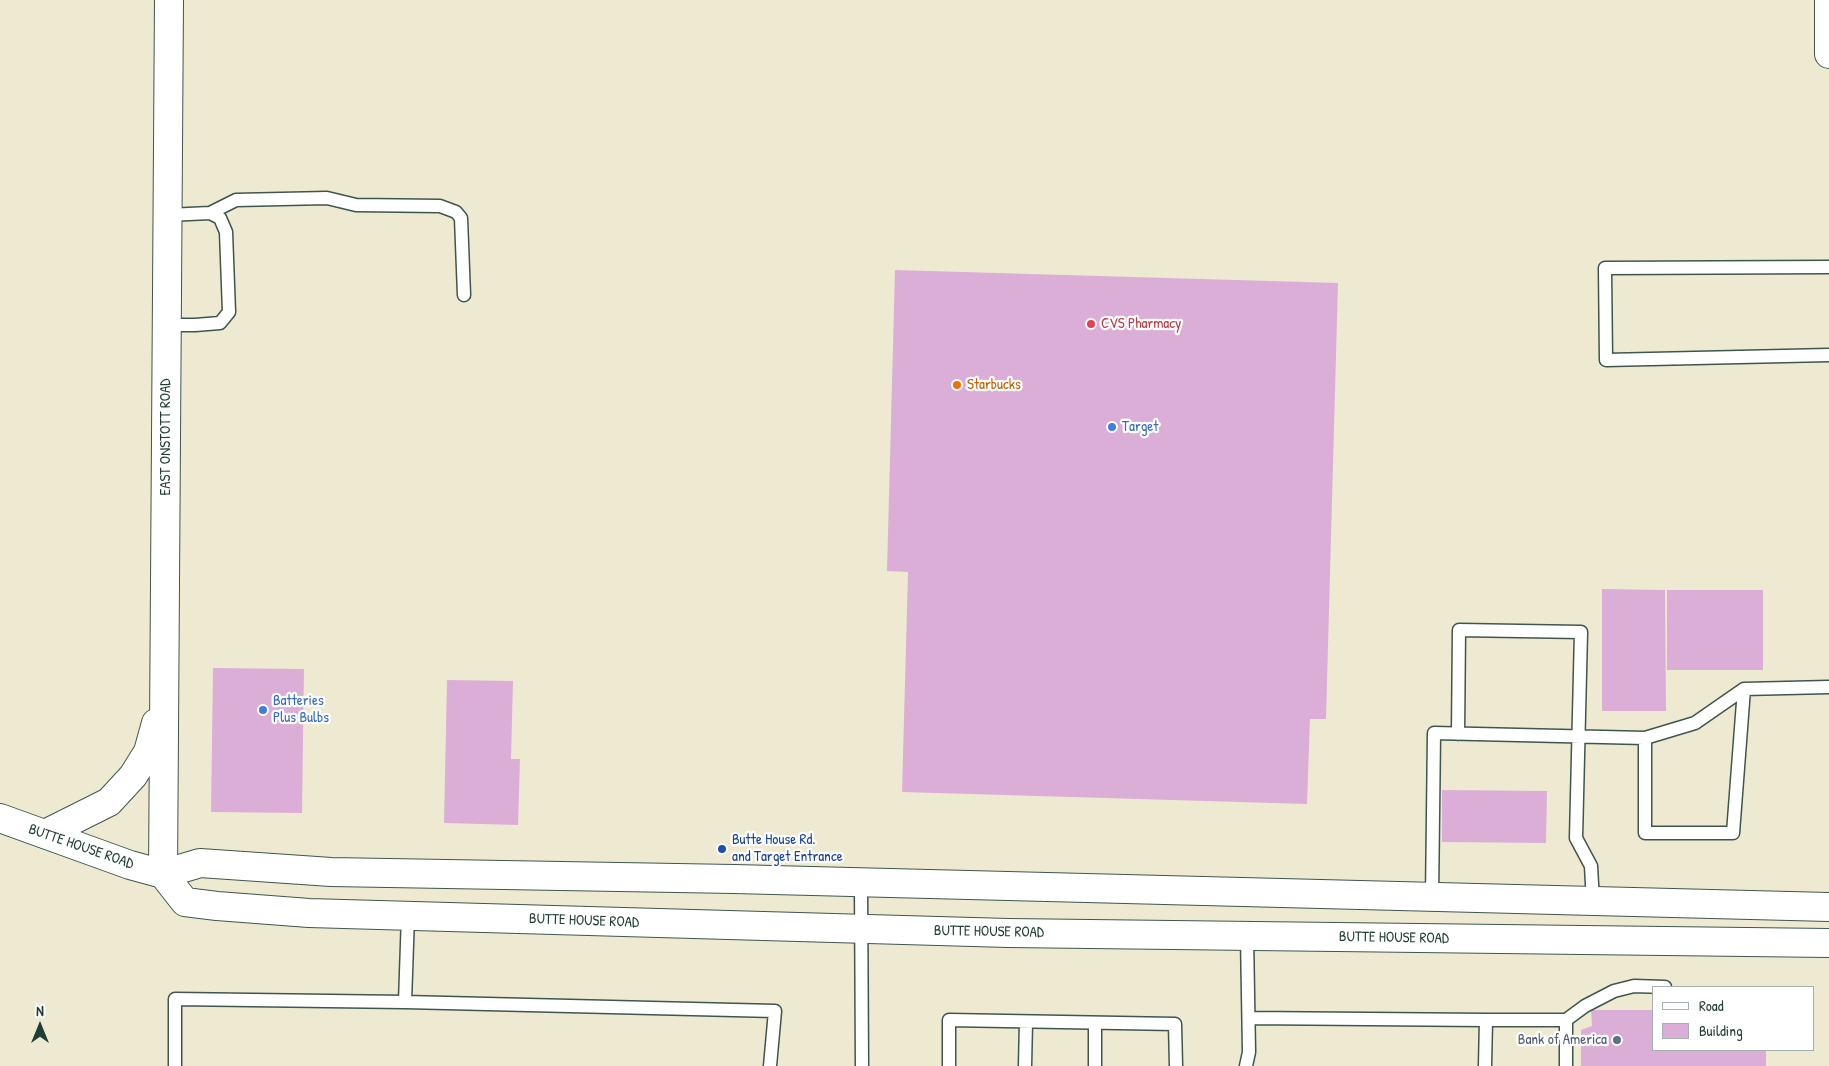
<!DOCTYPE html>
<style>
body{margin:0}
#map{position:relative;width:1829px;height:1066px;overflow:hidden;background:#eeead1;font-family:"Patrick Hand",sans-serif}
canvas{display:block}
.legend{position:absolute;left:1652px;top:986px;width:162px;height:65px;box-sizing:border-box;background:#fff;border:1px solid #a5b1ae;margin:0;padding:6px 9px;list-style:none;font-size:15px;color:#1f3d34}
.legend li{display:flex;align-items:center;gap:10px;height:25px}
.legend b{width:25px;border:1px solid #a5b1ae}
.north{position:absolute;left:15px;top:1001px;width:50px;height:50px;-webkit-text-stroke:4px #fff;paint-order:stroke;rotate:0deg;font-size:14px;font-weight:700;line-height:20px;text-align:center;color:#1f3d34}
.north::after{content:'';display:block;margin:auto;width:18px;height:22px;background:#1f3d34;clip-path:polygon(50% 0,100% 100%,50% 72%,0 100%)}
</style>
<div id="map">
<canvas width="1829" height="1066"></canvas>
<ul class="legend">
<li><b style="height:6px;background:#fff"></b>Road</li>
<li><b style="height:14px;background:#dbaed8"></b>Building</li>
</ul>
<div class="north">N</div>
</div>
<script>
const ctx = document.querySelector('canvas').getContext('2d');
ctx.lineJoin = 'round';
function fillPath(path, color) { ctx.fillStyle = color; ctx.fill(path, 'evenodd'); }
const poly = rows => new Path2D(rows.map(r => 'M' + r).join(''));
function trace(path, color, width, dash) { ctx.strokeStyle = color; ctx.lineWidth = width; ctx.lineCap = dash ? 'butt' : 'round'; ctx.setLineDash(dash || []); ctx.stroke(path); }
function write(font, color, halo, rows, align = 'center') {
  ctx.font = font + ' "Patrick Hand",sans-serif'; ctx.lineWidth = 4.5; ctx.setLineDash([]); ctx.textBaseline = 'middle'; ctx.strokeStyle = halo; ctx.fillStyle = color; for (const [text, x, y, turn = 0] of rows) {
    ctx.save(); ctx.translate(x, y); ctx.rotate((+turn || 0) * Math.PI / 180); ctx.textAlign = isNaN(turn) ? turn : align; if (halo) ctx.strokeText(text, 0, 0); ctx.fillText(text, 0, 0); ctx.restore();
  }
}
const building = poly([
 [895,270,1338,283,1326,719,1310,719,1307,804,902,792,908,572,887,571],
 [1602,589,1665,590,1666,711,1602,711],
 [1667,590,1763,590,1763,670,1667,670],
 [213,668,304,669,302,813,211,812],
 [447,680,513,681,511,759,520,759,518,825,444,823],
 [1442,790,1547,791,1546,843,1442,842],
 [1591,1010,1653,1010,1653,1050,1766,1050,1766,1066,1581,1066,1581,1030,1592,1026]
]);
const service = poly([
 [210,213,236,200,327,198,356,205,440,206,456,212,461,218,464,295],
 [1829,267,1605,268,1606,360,1829,355],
 [167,325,195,325,220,323,229,312,226,232,220,218,210,213,168,215],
 [1458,734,1459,630,1581,632,1576,838,1591,866,1593,902],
 [1645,738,1645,833,1733,833,1744,689],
 [861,883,862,1066],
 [1432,898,1434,733,1645,738,1695,723,1744,689,1829,687],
 [405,1002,775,1011,770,1066],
 [1249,1018,1486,1020,1485,1066],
 [1486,1020,1566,1020,1566,1066],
 [1566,1020,1585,1006,1614,991,1634,986,1665,987],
 [175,1066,175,999,405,1002,408,915],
 [949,1066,949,1020,1175,1024,1176,1066],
 [1025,1066,1026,1022],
 [1095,1066,1095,1023],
 [1246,1066,1249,1052,1247,936]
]);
const tertiary = poly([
 [45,834,109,802,133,776,148,752,156,723],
 [163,874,169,0]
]);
const secondary = poly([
 [1829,0,1829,54],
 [0,818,130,865,163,874,200,863,331,872,734,879,1829,907],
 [163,874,185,902,217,906,309,913,1008,933,1829,943]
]);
const markers = [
 [1091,324,5,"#e0444e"],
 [957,385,5,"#e8710a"],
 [1112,427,5,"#3f7fe0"],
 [263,710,5,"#3f7fe0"],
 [722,849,5,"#1a4fb4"],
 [1617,1040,5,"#5c6f8a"]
];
const healthNames = [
 ["CVS Pharmacy",1101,324]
];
const foodNames = [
 ["Starbucks",967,385]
];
const shopNames = [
 ["Target",1122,427],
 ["Batteries",273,701],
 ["Plus Bulbs",273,718]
];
const streetNames = [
 ["EAST ONSTOTT ROAD",166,437,-90],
 ["BUTTE HOUSE ROAD",81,847,19],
 ["BUTTE HOUSE ROAD",584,921,2],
 ["BUTTE HOUSE ROAD",989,932,1],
 ["BUTTE HOUSE ROAD",1394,938,1]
];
const transitNames = [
 ["Butte House Rd.",732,840],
 ["and Target Entrance",732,857]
];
const serviceNames = [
 ["Bank of America",1607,1040]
];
fillPath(building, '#dbaed8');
trace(service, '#3e574c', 15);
trace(tertiary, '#3e574c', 30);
trace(secondary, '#3e574c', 30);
trace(service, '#fff', 12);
trace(tertiary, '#fff', 28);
trace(secondary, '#fff', 28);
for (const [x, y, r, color] of markers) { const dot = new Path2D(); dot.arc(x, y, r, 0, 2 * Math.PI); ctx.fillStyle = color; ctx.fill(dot); trace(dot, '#fff', 2); }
write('15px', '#be3a42', '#fff', healthNames, 'left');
write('15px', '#c56008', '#fff', foodNames, 'left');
write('15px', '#366cbe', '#fff', shopNames, 'left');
write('15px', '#1f3d34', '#fff', streetNames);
write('15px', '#164399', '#fff', transitNames, 'left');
write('15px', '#4e5e75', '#fff', serviceNames, 'right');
</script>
